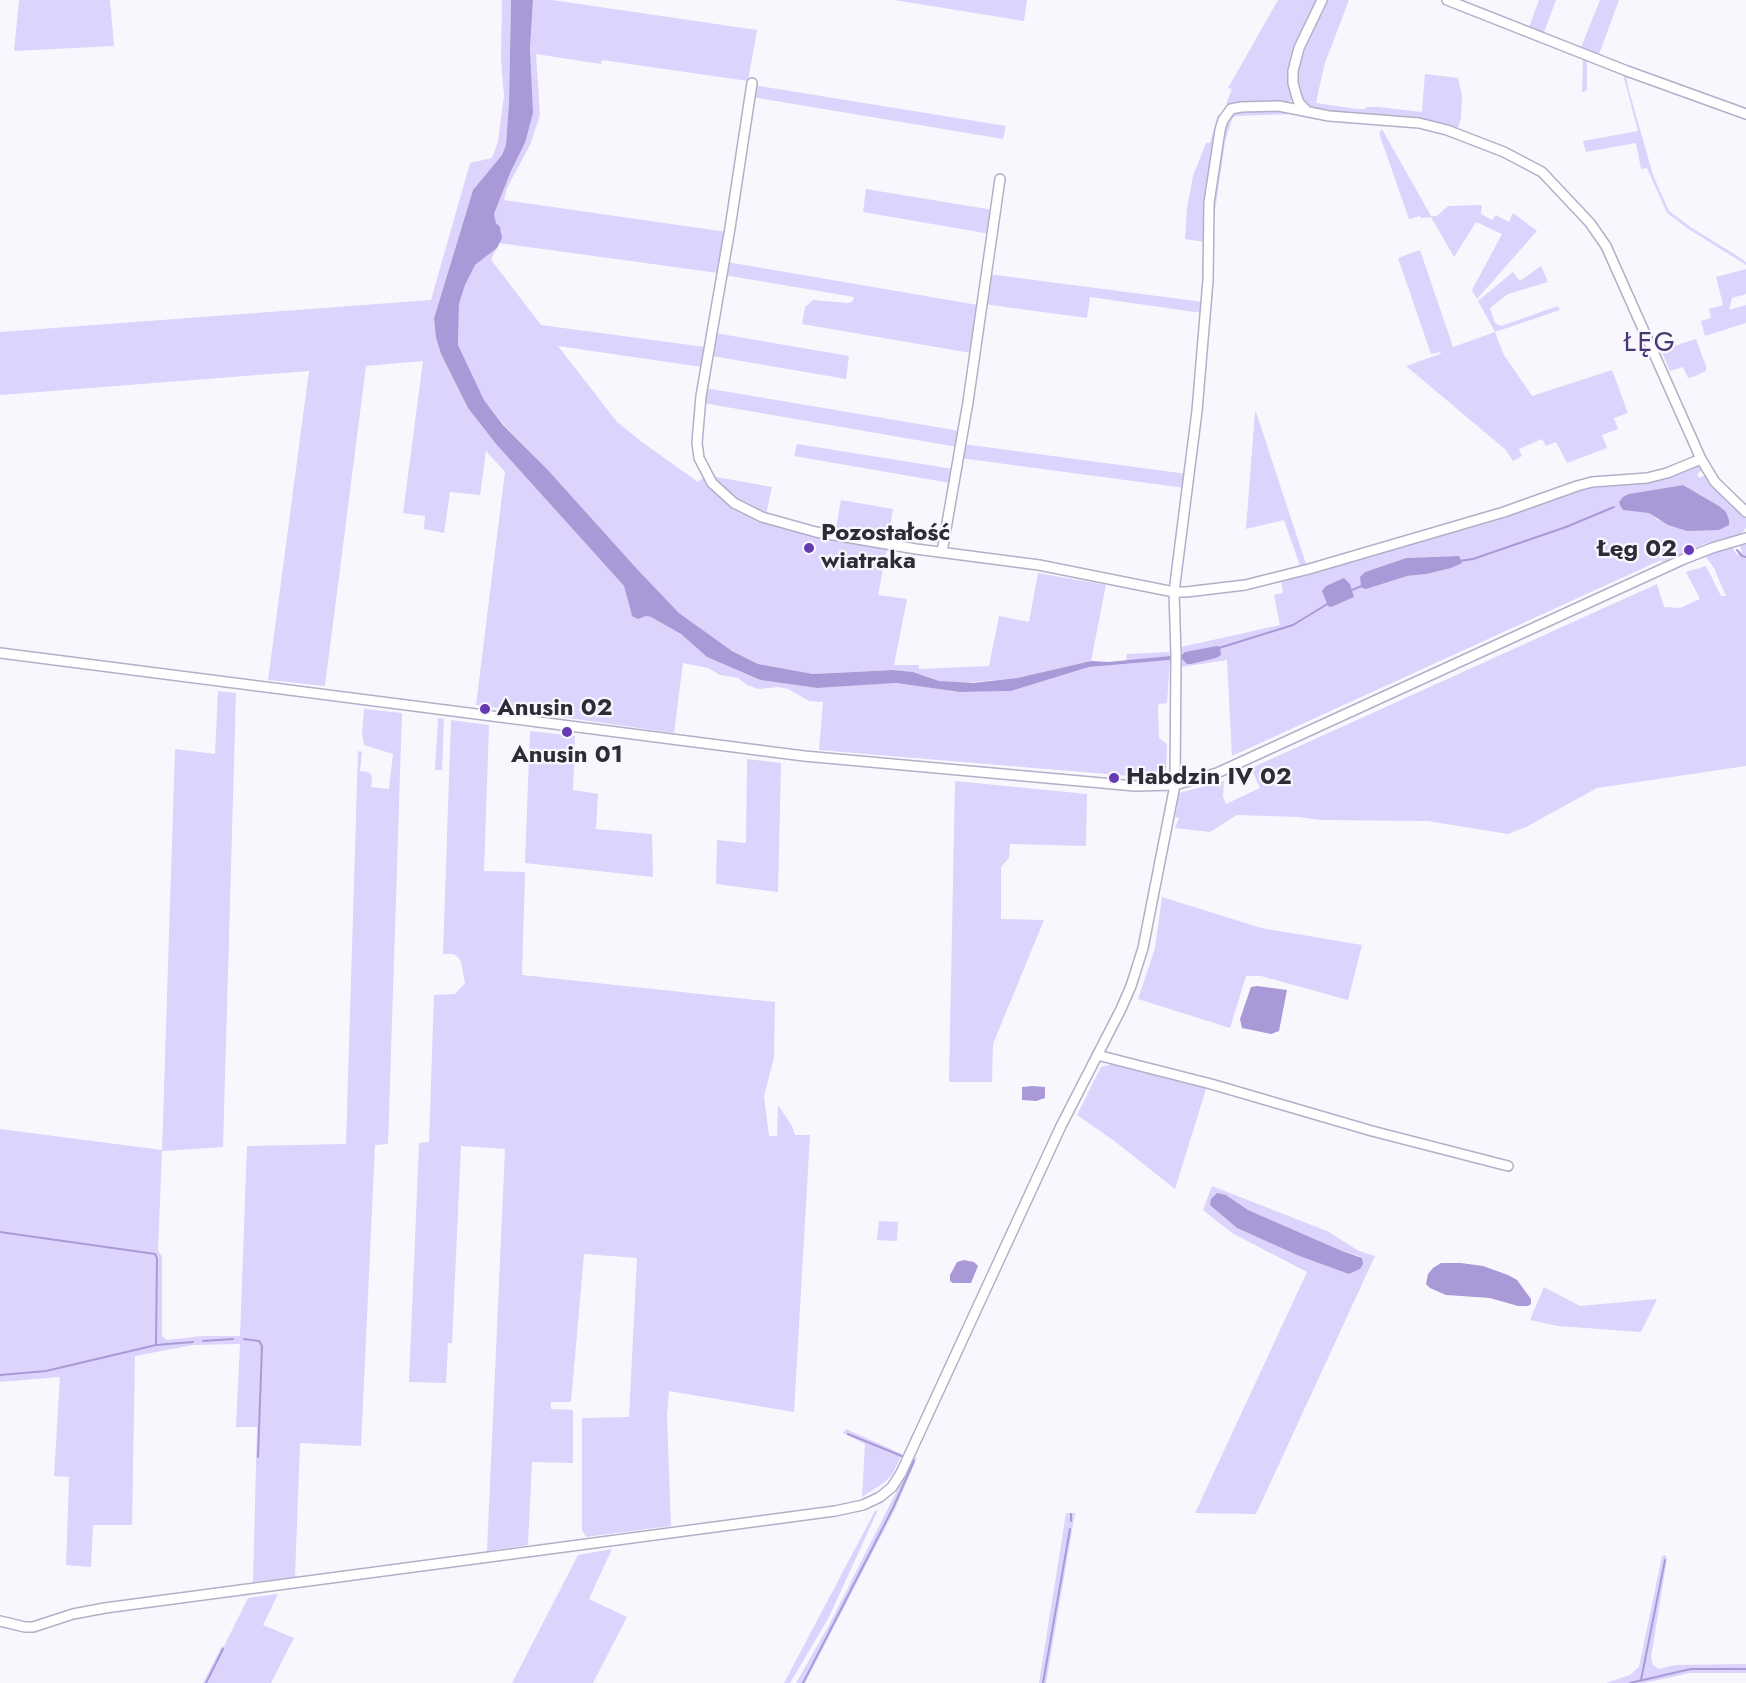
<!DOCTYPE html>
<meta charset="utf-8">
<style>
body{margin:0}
canvas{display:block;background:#f8f7fd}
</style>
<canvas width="1746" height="1683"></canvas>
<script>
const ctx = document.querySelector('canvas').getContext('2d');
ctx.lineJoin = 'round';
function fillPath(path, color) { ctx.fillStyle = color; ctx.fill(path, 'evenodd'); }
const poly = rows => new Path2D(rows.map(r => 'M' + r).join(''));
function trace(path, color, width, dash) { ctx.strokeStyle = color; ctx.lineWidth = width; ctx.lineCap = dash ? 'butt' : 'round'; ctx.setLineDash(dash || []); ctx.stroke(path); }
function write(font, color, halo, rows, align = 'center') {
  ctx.font = font + ' Jost,sans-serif'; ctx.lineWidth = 4.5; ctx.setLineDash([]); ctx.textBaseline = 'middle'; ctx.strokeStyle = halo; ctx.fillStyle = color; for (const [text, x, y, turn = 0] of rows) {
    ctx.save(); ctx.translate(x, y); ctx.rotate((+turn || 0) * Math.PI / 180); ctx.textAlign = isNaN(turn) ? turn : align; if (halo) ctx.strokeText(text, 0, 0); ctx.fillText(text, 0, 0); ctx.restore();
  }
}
const green = poly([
 [19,0,110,0,114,46,14,51],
 [502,0,511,0,509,102,506,145,502,155,473,190,434,317,436,338,441,354,468,408,496,444,624,586,631,613,651,617,681,634,707,657,759,680,817,688,896,683,960,692,1011,691,1089,667,1170,660,1167,703,1159,704,1158,707,1159,738,1167,744,1166,779,819,750,823,702,809,701,788,689,778,687,759,689,747,685,738,678,720,675,708,668,683,663,674,733,476,705,505,472,486,451,480,495,450,492,444,533,424,529,425,516,403,513,423,361,366,366,325,686,268,680,309,371,0,395,0,332,431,300,470,163,492,158,498,142,504,95,501,61],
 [533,0,552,0,757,30,748,81,602,60,601,64,536,54,540,115,530,145,507,188,504,200,727,232,718,273,499,243,501,238,501,230,496,223,494,214,511,171,525,143],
 [894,0,1027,0,1024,21],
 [1278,0,1320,0,1303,32,1294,99,1285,104,1226,104,1232,89,1228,88],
 [1325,0,1349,0,1324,66,1316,103,1357,109,1365,109,1367,107,1378,107,1422,112,1425,74,1458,78,1462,96,1461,118,1458,129,1433,121,1319,111,1301,101,1295,72,1300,50],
 [1539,0,1556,0,1543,35,1528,30],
 [1600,0,1619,0,1598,57,1580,50],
 [1583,56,1587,58,1587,90,1582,92],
 [1622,71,1626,73,1628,87,1653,175,1669,211,1692,228,1736,255,1746,262,1746,265,1687,228,1667,213,1647,168,1641,169,1636,143,1586,152,1583,141,1638,131],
 [753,85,1006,126,1003,139,752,97],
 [1266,108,1309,116,1311,118,1293,114,1235,116,1232,119,1225,142,1211,239,1210,215,1224,127,1229,113],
 [1218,115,1222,115,1205,242,1185,239,1187,208,1193,176,1206,143,1210,143],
 [1382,129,1431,216,1437,216,1448,206,1482,205,1481,214,1492,220,1496,215,1509,222,1513,213,1537,231,1477,299,1472,290,1502,234,1476,222,1454,257,1431,217,1421,218,1420,216,1409,219,1379,133],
 [866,189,993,210,990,234,863,212],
 [497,248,491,259,492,261,541,325,705,347,702,367,558,346,617,422,642,442,698,482,703,478,719,495,817,536,887,549,878,595,907,599,894,665,919,665,919,669,989,666,999,616,1029,622,1038,573,1106,585,1091,661,1017,678,965,683,939,681,913,672,893,670,813,674,758,664,732,651,679,613,638,570,547,469,504,425,484,400,458,345,459,304,465,285,475,265],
 [1420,250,1453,347,1495,332,1478,301,1513,272,1520,281,1541,266,1548,282,1508,294,1490,308,1495,323,1501,326,1558,306,1560,310,1495,332,1497,338,1504,355,1532,396,1612,370,1628,413,1614,418,1618,429,1602,435,1607,448,1567,463,1556,442,1546,446,1542,439,1519,449,1522,456,1513,461,1506,450,1406,366,1440,354,1441,352,1431,354,1398,258],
 [727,262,978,305,971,353,802,324,805,307,813,300,847,303,852,302,854,297,724,275],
 [1746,269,1746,294,1732,298,1729,310,1746,305,1746,323,1705,336,1701,321,1711,318,1709,309,1723,305,1716,277],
 [988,274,1203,302,1202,313,1090,297,1087,318,983,304],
 [715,333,849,356,846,379,712,356],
 [1696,339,1706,366,1706,371,1693,377,1688,378,1683,367,1670,371,1661,350],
 [705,388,960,431,957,447,703,403],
 [1255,412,1256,412,1306,564,1300,566,1284,520,1246,529],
 [797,444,953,469,950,483,794,456],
 [963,444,1187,474,1185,488,960,458],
 [1698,466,1702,469,1697,475,1700,478,1706,474,1718,490,1746,516,1746,528,1741,534,1704,544,1662,562,1661,560,1232,756,1227,660,1181,667,1181,647,1280,625,1274,595,1283,593,1281,579,1585,487],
 [1683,485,1719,506,1729,525,1719,530,1658,520,1630,494],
 [1458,556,1426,574,1407,576,1391,580,1365,572,1406,558],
 [711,476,772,487,766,515,745,506,725,492],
 [841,500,893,509,888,538,836,529],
 [1746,544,1746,766,1597,788,1526,827,1508,834,1428,821,1321,820,1299,817,1237,815,1210,832,1175,828,1179,818,1175,817,1179,793,1224,781,1223,797,1226,804,1260,788,1251,768,1657,584,1664,607,1680,608,1700,599,1686,572,1706,566,1721,596,1726,596,1714,568,1705,556,1732,547,1737,555,1742,552,1740,546],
 [1169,652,1170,656,1126,661,1127,654],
 [218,691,236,693,223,1147,162,1151,158,1251,162,1256,162,1336,167,1340,202,1336,240,1336,247,1146,346,1144,358,751,362,752,360,771,369,772,372,777,371,787,389,789,393,754,364,745,362,734,364,709,402,713,388,1144,375,1145,361,1446,300,1443,295,1577,253,1582,257,1427,236,1427,240,1344,193,1345,135,1356,132,1525,93,1525,91,1567,66,1565,69,1477,54,1476,60,1377,0,1382,0,1129,162,1150,175,749,215,754],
 [438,718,444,719,442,770,435,770],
 [451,720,489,725,484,871,525,872,522,975,775,1002,774,1058,764,1096,769,1136,777,1136,778,1105,792,1126,795,1135,810,1135,794,1412,669,1391,667,1415,671,1526,586,1537,582,1530,582,1418,629,1417,637,1258,584,1254,571,1402,551,1402,551,1409,573,1410,573,1463,532,1462,528,1545,487,1551,505,1149,461,1146,452,1343,448,1343,446,1383,409,1382,419,1143,429,1142,434,995,455,994,465,983,461,962,457,956,453,954,443,954],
 [530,731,575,736,573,790,598,794,596,829,652,834,653,877,525,863],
 [747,759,781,763,778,892,716,884,717,840,746,843],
 [955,781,1087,794,1086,846,1010,844,1009,858,1001,867,1001,919,1044,920,993,1044,992,1082,949,1082],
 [1162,897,1261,928,1362,945,1348,1000,1261,976,1246,976,1230,1028,1138,999,1155,948],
 [1112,1064,1121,1064,1207,1086,1175,1189,1113,1140,1077,1115,1101,1067],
 [1212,1186,1327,1231,1359,1251,1375,1256,1256,1514,1195,1513,1307,1272,1232,1233,1203,1210],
 [1226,1195,1248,1210,1342,1251,1362,1257,1297,1255,1237,1228],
 [879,1221,898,1222,897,1241,877,1240],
 [1544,1287,1580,1306,1657,1299,1641,1332,1558,1326,1530,1320],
 [846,1429,902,1454,893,1473,885,1482,862,1497,865,1444,843,1433],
 [914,1457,917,1458,895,1509,805,1683,796,1683,828,1627],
 [878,1510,829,1617,790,1683,784,1683,875,1511],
 [1066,1513,1075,1513,1046,1683,1039,1683],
 [612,1549,589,1599,627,1617,593,1683,512,1683,578,1555],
 [1665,1555,1667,1558,1651,1658,1653,1665,1659,1669,1675,1665,1746,1664,1746,1673,1690,1673,1644,1683,1606,1683,1630,1675,1639,1667,1662,1556],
 [278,1594,263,1625,294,1638,271,1683,203,1683,222,1646,224,1646,248,1598]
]);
const water = poly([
 [511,0,533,0,530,50,533,113,525,143,511,171,494,214,496,223,500,227,502,238,497,248,475,265,465,285,459,304,458,345,484,400,503,425,547,469,638,570,679,613,732,651,758,664,813,674,893,670,913,672,939,681,973,683,1017,678,1091,661,1108,662,1170,656,1170,660,1089,667,1011,691,960,692,896,683,817,688,760,680,707,657,681,634,651,617,646,616,638,619,632,616,624,586,496,444,468,408,441,354,436,338,434,318,473,190,502,155,506,145,509,102],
 [1683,485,1719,506,1726,512,1729,520,1729,525,1719,530,1687,531,1668,525,1649,513,1623,510,1620,505,1619,502,1623,497,1629,494],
 [1459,556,1462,563,1451,568,1426,574,1407,576,1366,589,1362,588,1361,585,1360,577,1365,572,1406,558],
 [1344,578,1350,584,1354,597,1331,607,1328,606,1322,591,1326,586],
 [1217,646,1220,647,1221,655,1216,658,1191,664,1187,664,1182,659,1182,655,1185,652],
 [1257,986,1287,990,1279,1031,1271,1034,1242,1028,1240,1019,1251,987],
 [1032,1086,1045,1087,1045,1098,1036,1101,1022,1100,1022,1087],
 [1217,1193,1226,1195,1248,1210,1342,1251,1362,1258,1363,1264,1360,1269,1349,1274,1297,1255,1237,1228,1210,1205,1211,1199],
 [964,1260,974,1262,978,1266,971,1283,953,1283,950,1281,950,1275,957,1262],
 [1441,1263,1461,1263,1483,1266,1508,1275,1517,1280,1531,1299,1531,1304,1528,1306,1518,1306,1490,1298,1446,1295,1430,1288,1426,1284,1428,1274,1433,1268]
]);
const stream = poly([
 [1737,550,1742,556,1746,557],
 [1459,561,1473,559,1566,527,1614,507],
 [1352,590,1364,585],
 [1219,648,1293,625,1329,603],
 [0,1232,155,1254,157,1258,156,1345],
 [244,1339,259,1341,262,1346,258,1457],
 [203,1341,233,1339],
 [0,1375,46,1371,156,1345,193,1342],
 [848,1434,904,1457],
 [1071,1521,1071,1514],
 [1641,1680,1665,1560],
 [206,1683,223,1649],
 [803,1683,893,1508,914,1461],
 [1043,1683,1070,1529],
 [1630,1683,1691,1669,1746,1669]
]);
const street = poly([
 [1447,0,1627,71,1746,114],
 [752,83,730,228,701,396,697,443,699,458,712,483,734,503,762,517,816,532,916,549,1039,565,1174,592,1186,592,1245,585,1309,569,1504,512,1577,486,1592,482,1647,478,1667,473,1701,459],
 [1306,110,1299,103,1296,94,1293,83,1293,71,1299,48,1322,0],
 [942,552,968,402,1000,179],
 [0,653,804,756,1135,786,1175,785,1217,773,1684,559,1712,548,1746,538],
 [1097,1055,1211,1084,1372,1131,1508,1166],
 [0,1621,25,1627,33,1627,73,1614,105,1608,835,1511,863,1505,880,1497,892,1487,901,1473,1061,1126,1121,1009,1131,986,1143,948,1175,785,1176,655,1174,592,1197,411,1208,280,1209,203,1220,130,1223,120,1231,109,1241,107,1279,106,1329,116,1419,123,1447,130,1504,152,1542,172,1590,223,1606,246,1701,459,1715,482,1746,512]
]);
const markers = [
 [809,548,6,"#663bb2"],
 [1689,550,6,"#663bb2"],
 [485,709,6,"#663bb2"],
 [567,732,6,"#663bb2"],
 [1114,778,6,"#663bb2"]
];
const poiNames = [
 ["Pozostałość",821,534],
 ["wiatraka",821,562],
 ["Łęg 02",1677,550,"right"],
 ["Anusin 02",497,709],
 ["Anusin 01",567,756,"center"],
 ["Habdzin IV 02",1126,778]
];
const quarterNames = [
 ["ŁĘG",1650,344]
];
fillPath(green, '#dcd4fc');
fillPath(water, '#a99ad7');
trace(stream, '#a99ad7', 2);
trace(street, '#b4afc8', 12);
trace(street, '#fff', 9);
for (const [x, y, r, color] of markers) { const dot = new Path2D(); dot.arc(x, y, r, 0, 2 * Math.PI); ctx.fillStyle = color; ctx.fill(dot); trace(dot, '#f8f7fd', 2); }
write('bold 24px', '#2d2b35', '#f8f7fd', poiNames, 'left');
ctx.letterSpacing = '1.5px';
write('27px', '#493673', '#f8f7fd', quarterNames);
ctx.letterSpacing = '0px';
</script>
